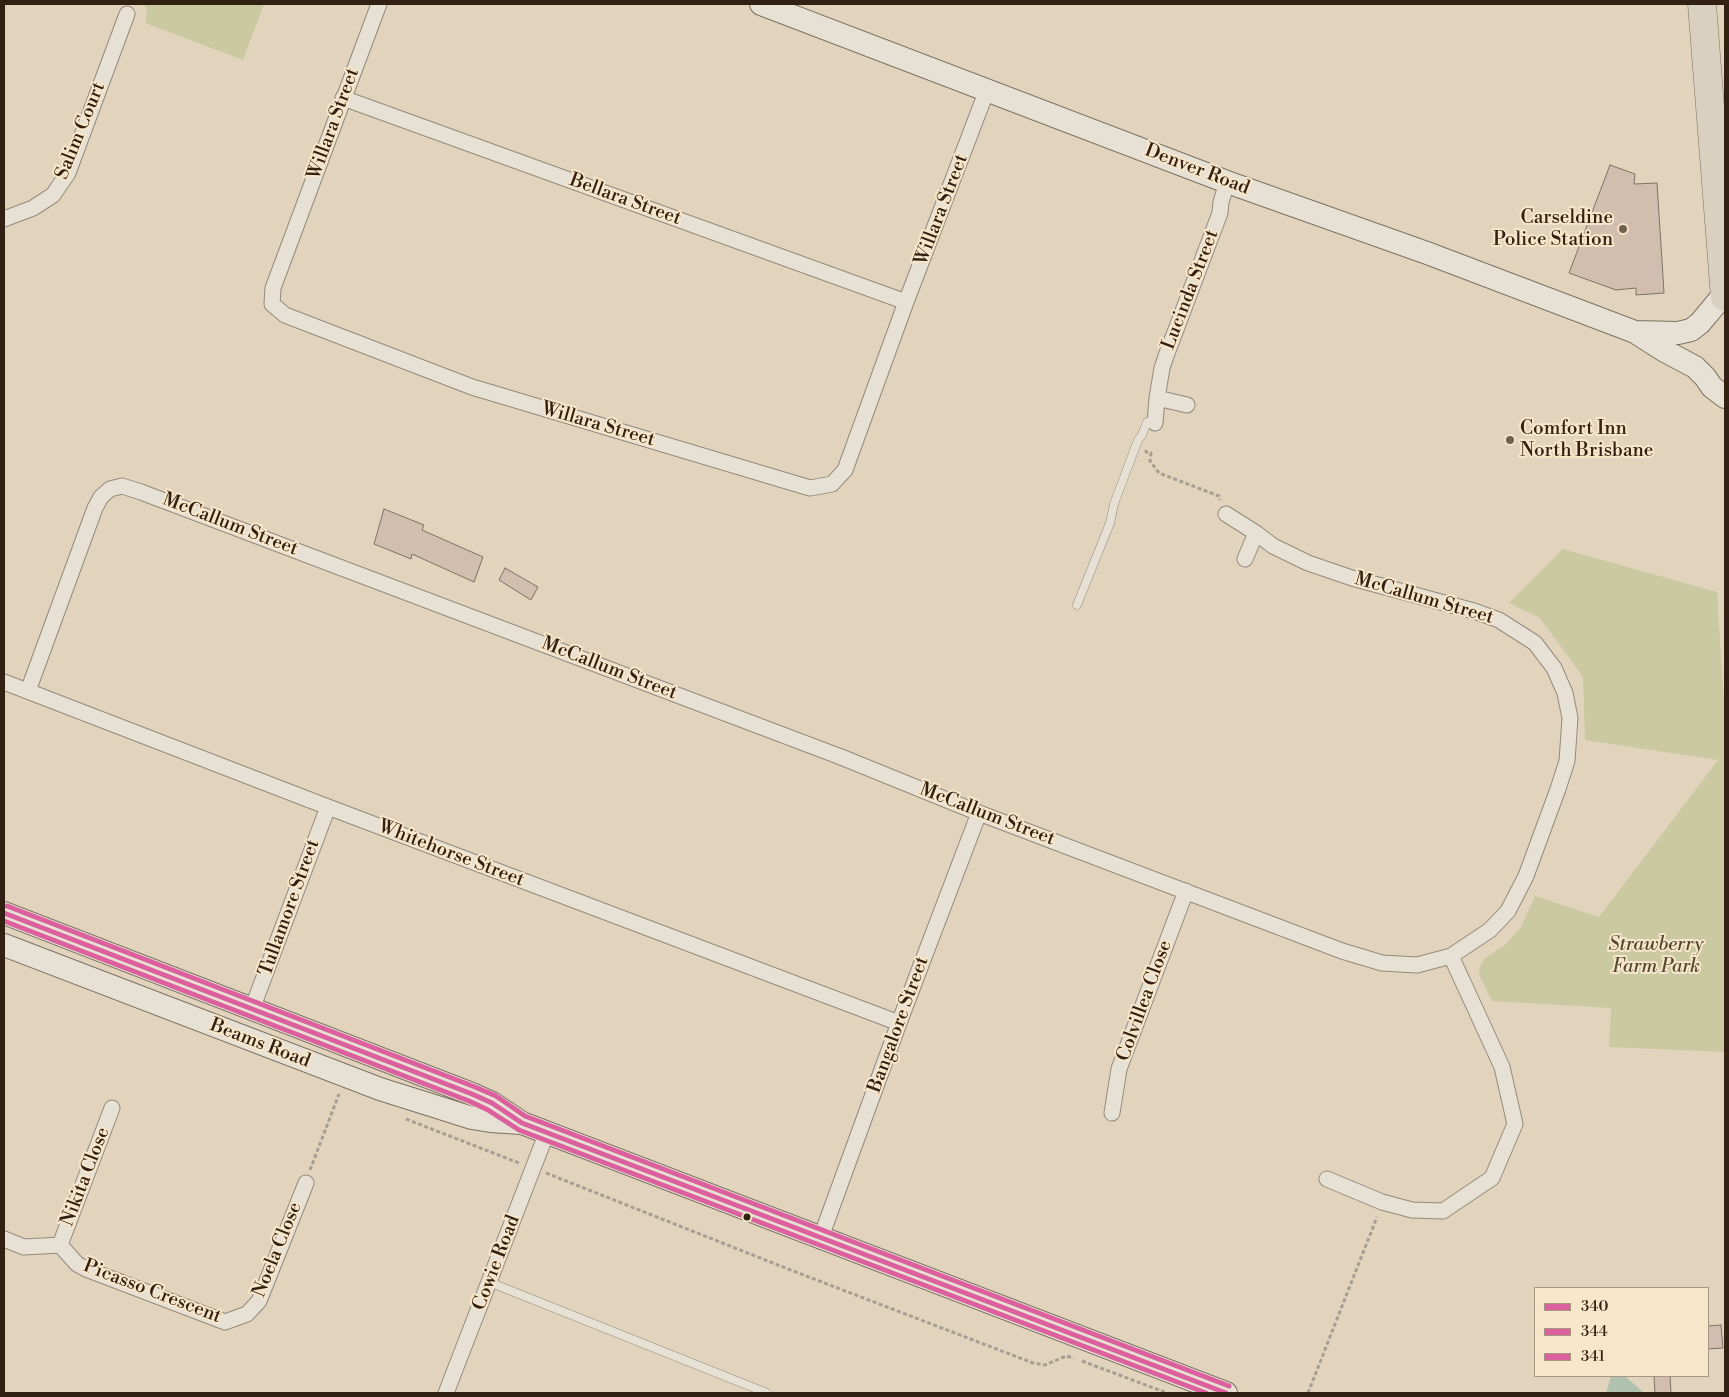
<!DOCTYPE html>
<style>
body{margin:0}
#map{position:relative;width:1729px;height:1397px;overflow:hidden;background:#e2d4bc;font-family:"Libre Bodoni",serif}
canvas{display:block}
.frame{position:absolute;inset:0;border:5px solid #322112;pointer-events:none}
.legend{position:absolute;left:1534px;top:1287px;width:175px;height:90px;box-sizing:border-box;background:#f7e6c9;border:1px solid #a89780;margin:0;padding:6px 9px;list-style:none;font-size:15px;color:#322112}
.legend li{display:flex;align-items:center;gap:10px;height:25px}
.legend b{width:25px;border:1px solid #a89780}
</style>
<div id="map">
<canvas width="1729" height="1397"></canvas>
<div class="frame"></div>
<ul class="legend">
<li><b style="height:6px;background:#db609d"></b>340</li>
<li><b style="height:6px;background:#db609d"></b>344</li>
<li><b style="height:6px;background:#db609d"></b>341</li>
</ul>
</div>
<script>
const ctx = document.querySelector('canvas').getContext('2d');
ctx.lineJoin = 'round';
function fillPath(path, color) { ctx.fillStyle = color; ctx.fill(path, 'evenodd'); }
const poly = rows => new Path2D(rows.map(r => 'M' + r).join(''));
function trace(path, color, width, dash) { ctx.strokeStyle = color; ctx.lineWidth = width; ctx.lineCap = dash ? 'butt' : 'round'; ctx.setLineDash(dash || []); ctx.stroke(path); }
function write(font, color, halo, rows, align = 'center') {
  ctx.font = font + ' "Libre Bodoni",serif'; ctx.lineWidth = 4; ctx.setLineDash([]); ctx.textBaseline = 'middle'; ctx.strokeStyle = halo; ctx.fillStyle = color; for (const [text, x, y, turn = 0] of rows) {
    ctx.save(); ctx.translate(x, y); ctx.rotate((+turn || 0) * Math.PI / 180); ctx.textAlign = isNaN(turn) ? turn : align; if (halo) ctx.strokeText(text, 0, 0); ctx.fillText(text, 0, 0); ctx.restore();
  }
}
const green = poly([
 [143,4,264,4,243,60,145,23,147,15,146,7],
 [1563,549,1717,592,1725,719,1725,1052,1609,1047,1611,1008,1492,1001,1479,975,1480,966,1485,958,1506,944,1521,927,1535,896,1599,917,1718,760,1585,740,1583,677,1540,618,1509,603]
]);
const water = poly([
 [1611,1376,1625,1376,1644,1393,1606,1393]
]);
const building = poly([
 [1610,165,1635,174,1634,184,1657,183,1664,293,1636,295,1636,288,1616,290,1569,273,1610,165],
 [384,509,424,525,422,530,483,557,474,582,412,554,411,559,374,544,384,509],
 [505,568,538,587,531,600,499,580,505,568],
 [1721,1325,1723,1348,1708,1349,1708,1326,1721,1325],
 [1654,1376,1670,1376,1671,1393,1655,1393,1654,1376]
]);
const path = poly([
 [1146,450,1146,452,1151,453,1150,461,1159,473,1219,496,1220,500],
 [406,1119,519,1163],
 [310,1170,339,1094],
 [546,1173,788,1269,1033,1363,1045,1365,1066,1356,1074,1358],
 [1082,1361,1167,1393],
 [1308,1393,1377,1217]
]);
const lane = poly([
 [1077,605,1110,523,1114,504,1138,440,1142,435,1147,422,1155,423],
 [489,1282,767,1393]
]);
const street = poly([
 [379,4,273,288,272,304,285,315,472,387,810,488,832,484,845,470,906,302,987,90],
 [343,98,906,302],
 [4,219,33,208,53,195,68,173,127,14],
 [1157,398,1162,368,1166,356,1220,213,1221,202,1227,182],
 [1155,423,1157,398,1187,405],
 [1226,514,1256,533,1245,559],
 [4,682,328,807,899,1023],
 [28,691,95,508,101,497,110,489,122,486,141,492,841,757,979,813,1342,951,1382,963,1417,965,1451,956,1490,930,1508,911,1526,876,1558,789,1567,761,1570,718,1565,693,1554,668,1535,643,1499,620,1474,611,1352,578,1308,563,1273,546,1256,533],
 [252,1009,328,807],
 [1112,1113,1119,1069,1186,891],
 [1327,1179,1382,1202,1412,1210,1443,1211,1492,1178,1515,1124,1502,1067,1451,956],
 [821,1237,899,1023,979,813],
 [4,1239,24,1247,60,1245,77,1264,86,1269,225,1322,247,1314,259,1301,306,1183],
 [60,1245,112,1108],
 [446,1393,547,1132]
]);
const secondary = poly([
 [761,4,1227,182,1427,253,1635,332,1663,350,1695,367,1705,377,1712,387,1725,397],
 [1635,332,1678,333,1691,330,1700,323,1725,293],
 [4,913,472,1094,492,1103,522,1123,1226,1393],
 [4,945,380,1089,472,1118,490,1121,521,1123]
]);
const highway = poly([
 [1702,4,1725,297]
]);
const bus1 = poly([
 [4,913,472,1094,492,1103,522,1123,1226,1393]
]);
const bus2 = poly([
 [4,921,469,1101,488,1110,519,1130,1206,1393]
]);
const bus3 = poly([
 [7,906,475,1087,496,1096,525,1116,1229,1386]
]);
const markers = [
 [1623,229,5,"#70604e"],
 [1510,440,5,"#70604e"],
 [747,1217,4.5,"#322112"]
];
const streetNames = [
 ["Willara Street",334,124,-70],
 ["Salim Court",81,131,-68],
 ["Denver Road",1197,170,21],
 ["Bellara Street",625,200,20],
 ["Willara Street",942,210,-69],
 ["Lucinda Street",1191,290,-69],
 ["Willara Street",598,425,16],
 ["McCallum Street",230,525,21],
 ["McCallum Street",1424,599,16],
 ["McCallum Street",609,669,21],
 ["McCallum Street",987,815,21],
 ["Whitehorse Street",451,854,21],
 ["Tullamore Street",290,908,-70],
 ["Colvillea Close",1145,1001,-70],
 ["Bangalore Street",899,1025,-70],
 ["Beams Road",260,1044,21],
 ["Nikita Close",86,1177,-69],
 ["Noela Close",278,1250,-68],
 ["Cowie Road",497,1263,-69],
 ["Picasso Crescent",152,1292,21]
];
const poiNames = [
 ["Carseldine",1613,218],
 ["Police Station",1613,240],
 ["Comfort Inn",1520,429,"left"],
 ["North Brisbane",1520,451,"left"]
];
const parkNames = [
 ["Strawberry",1656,945],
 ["Farm Park",1656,967]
];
fillPath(green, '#cac9a2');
fillPath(water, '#b0c2af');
fillPath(building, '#d1beaf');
trace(building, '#7c7264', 1);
trace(lane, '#948a7b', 9);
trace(street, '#948a7b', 17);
trace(secondary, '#7c7264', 24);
trace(highway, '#7c7264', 29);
trace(path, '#a69e94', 3, [4, 2.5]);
trace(lane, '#e7e0d4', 8);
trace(street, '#e7e0d4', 15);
trace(secondary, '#e7e0d4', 22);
trace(highway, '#dad0bf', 28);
trace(bus1, '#db609d', 5);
trace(bus2, '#db609d', 5);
trace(bus3, '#db609d', 5);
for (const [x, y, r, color] of markers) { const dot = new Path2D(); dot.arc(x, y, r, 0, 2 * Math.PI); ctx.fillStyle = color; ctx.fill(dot); trace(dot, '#f7e6c9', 2); }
write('19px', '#322112', '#f7e6c9', streetNames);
write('19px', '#322112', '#f7e6c9', poiNames, 'right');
write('italic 19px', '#534931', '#f7e6c9', parkNames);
</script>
